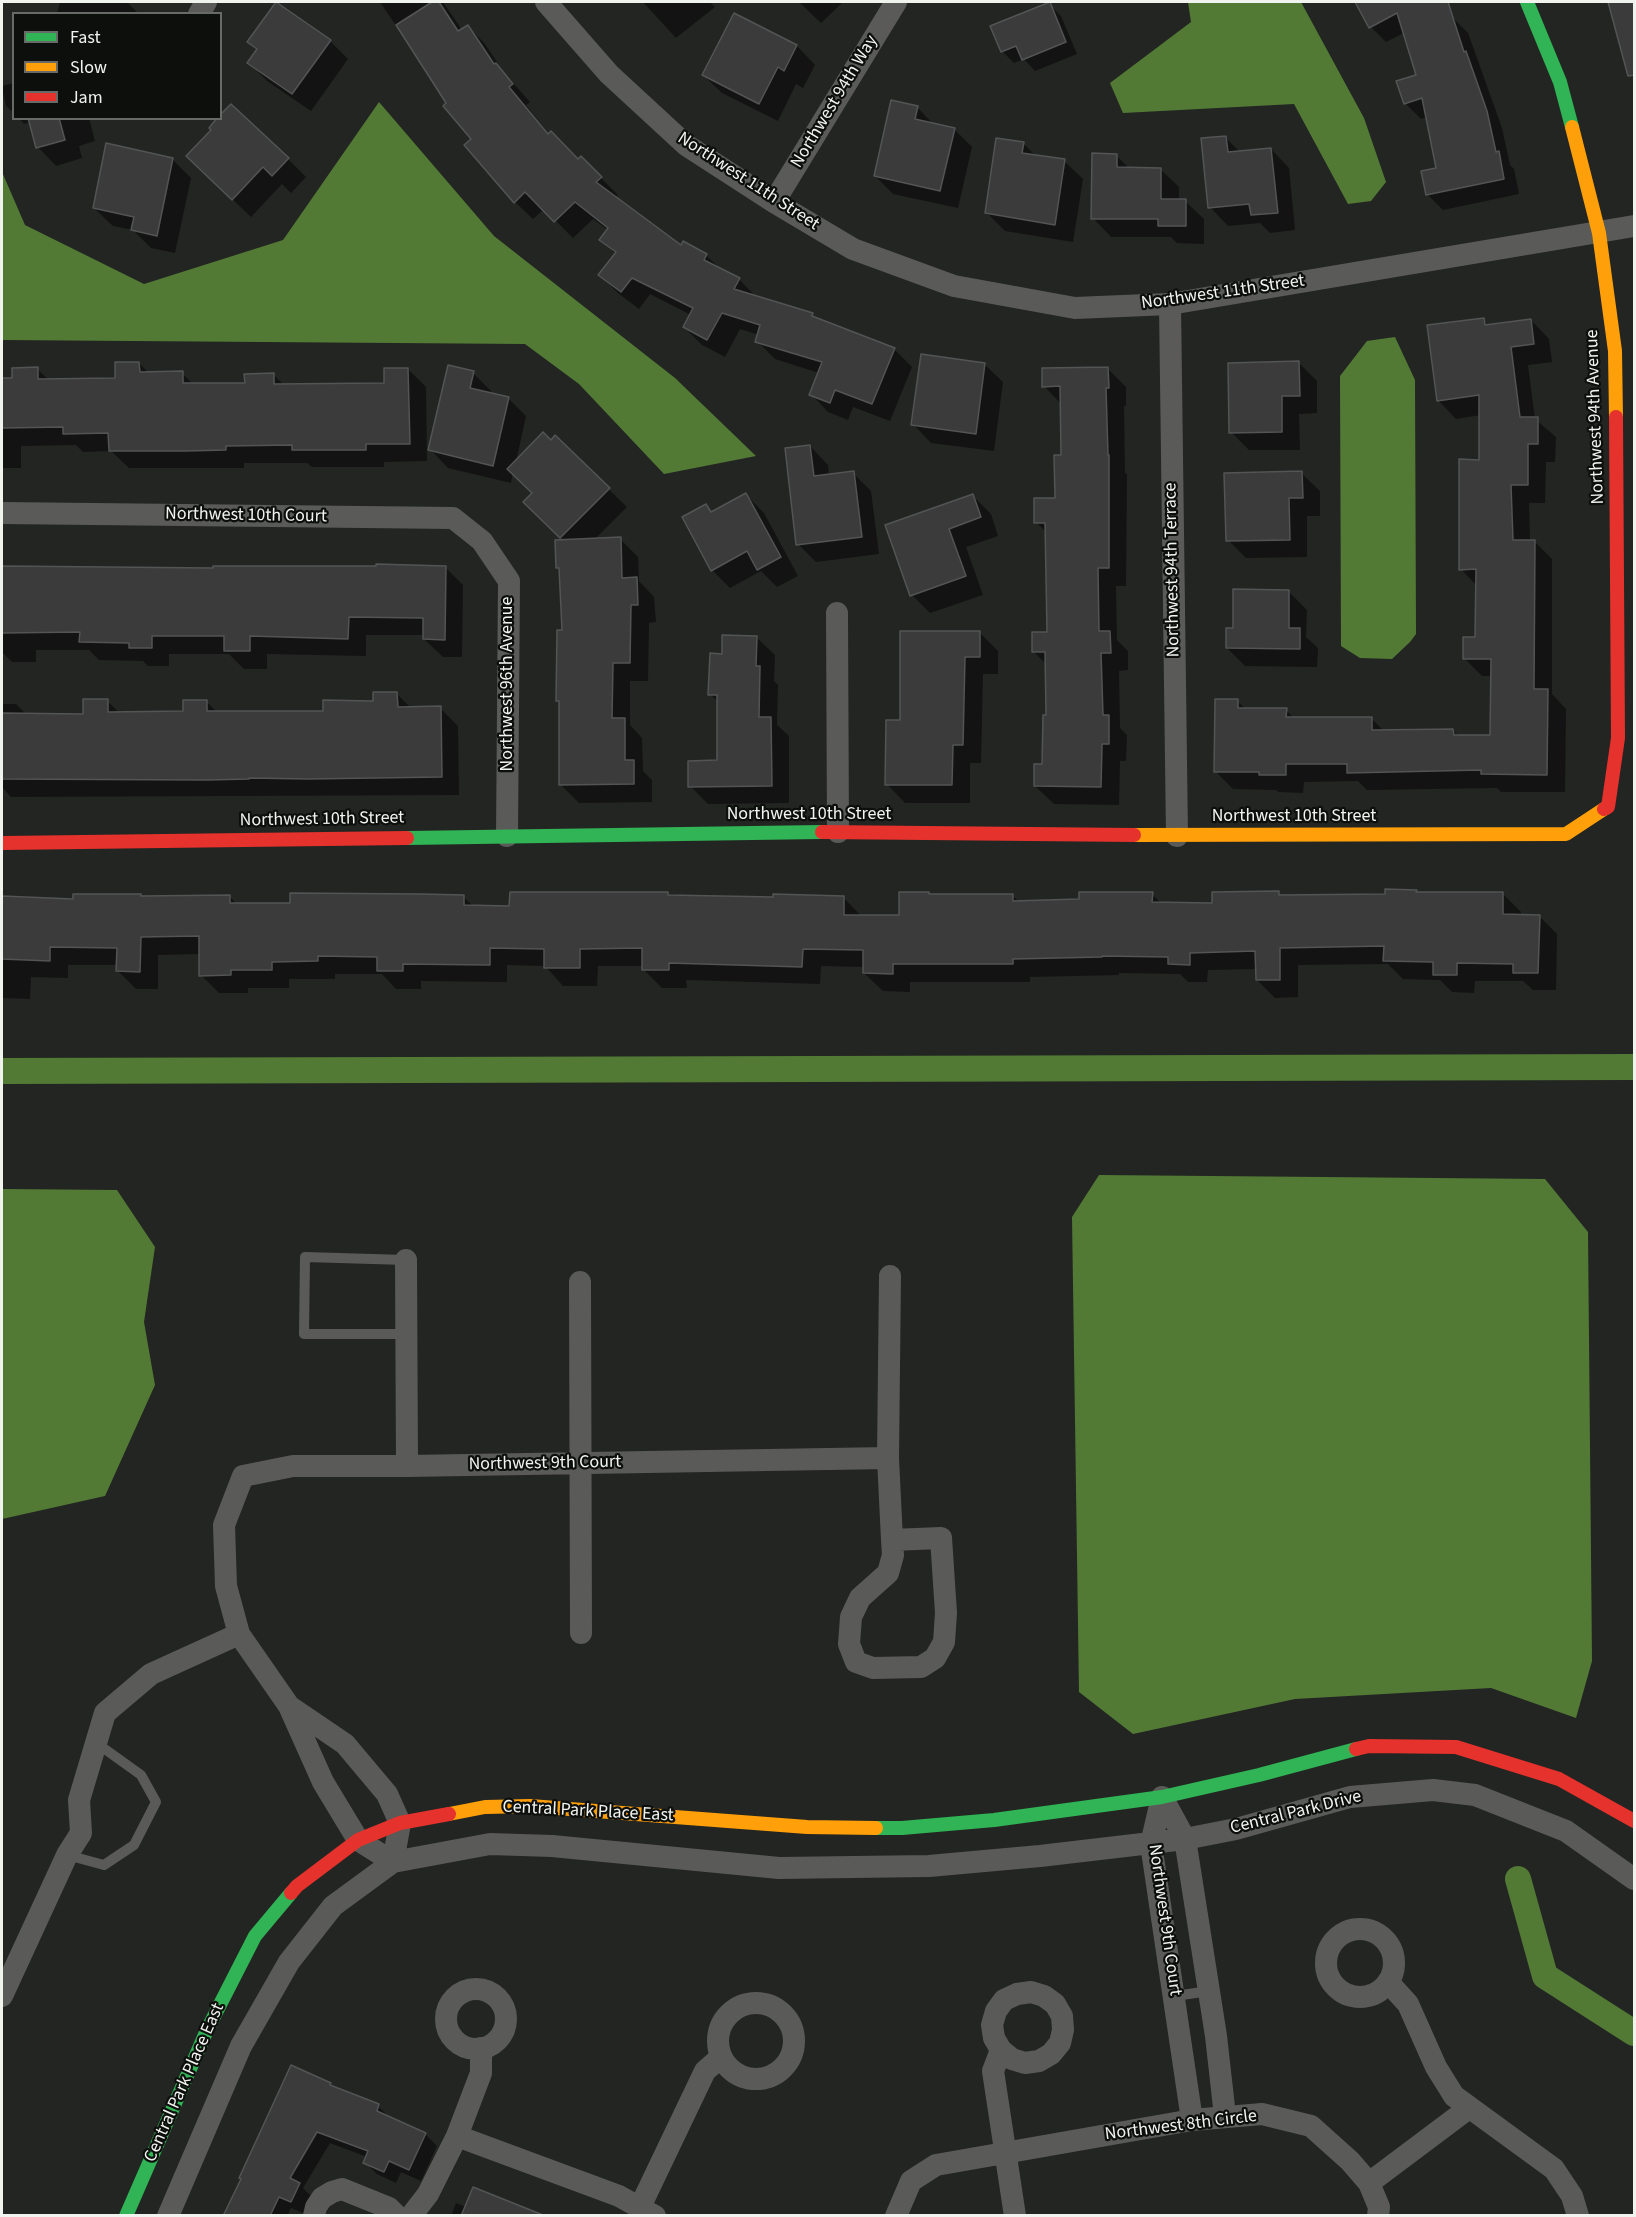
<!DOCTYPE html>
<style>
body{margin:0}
#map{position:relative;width:1636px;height:2217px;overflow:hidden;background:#232522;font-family:"Source Sans 3",sans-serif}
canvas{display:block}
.frame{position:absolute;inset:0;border:3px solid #f1f3ef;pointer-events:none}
.legend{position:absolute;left:12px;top:12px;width:210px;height:108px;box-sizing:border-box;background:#0d0f0d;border:2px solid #686a67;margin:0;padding:8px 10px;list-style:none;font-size:18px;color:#f1f3ef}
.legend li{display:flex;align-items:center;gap:12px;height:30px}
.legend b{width:30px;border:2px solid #686a67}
</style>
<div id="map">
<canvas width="1636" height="2217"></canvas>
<div class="frame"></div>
<ul class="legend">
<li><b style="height:8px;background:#30b455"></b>Fast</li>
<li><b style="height:8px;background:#ff9f0a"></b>Slow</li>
<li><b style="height:8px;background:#e5322d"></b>Jam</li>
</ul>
</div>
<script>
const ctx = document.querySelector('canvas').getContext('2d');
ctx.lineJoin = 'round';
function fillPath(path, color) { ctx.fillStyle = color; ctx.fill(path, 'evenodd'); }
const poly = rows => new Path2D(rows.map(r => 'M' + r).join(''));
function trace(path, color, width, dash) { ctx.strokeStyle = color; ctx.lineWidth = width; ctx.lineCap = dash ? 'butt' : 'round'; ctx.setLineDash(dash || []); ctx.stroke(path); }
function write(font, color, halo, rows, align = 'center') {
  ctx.font = font + ' "Source Sans 3",sans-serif'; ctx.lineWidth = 4.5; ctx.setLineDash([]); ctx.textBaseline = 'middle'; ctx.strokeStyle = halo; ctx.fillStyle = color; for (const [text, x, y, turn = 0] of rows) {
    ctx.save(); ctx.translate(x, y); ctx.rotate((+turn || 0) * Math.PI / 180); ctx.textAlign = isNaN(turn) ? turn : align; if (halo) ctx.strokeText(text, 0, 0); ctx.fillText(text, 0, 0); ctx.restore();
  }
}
const water = poly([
 [1188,2,1301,2,1364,118,1386,182,1371,201,1348,204,1294,104,1123,113,1110,83,1191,22],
 [379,102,494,236,675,378,756,456,664,474,579,384,525,344,2,340,2,172,25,225,144,284,283,240],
 [1395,337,1415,380,1416,634,1410,642,1392,659,1360,658,1341,646,1340,376,1367,341],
 [1099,1175,1545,1179,1588,1232,1592,1661,1576,1718,1491,1688,1295,1699,1133,1734,1079,1692,1072,1217],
 [2,1189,117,1190,155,1247,144,1322,155,1385,105,1496,2,1519]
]);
const shadow = poly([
 [60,2,127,2,137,12,137,14,57,14],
 [380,2,443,2,462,30,468,26,485,44,505,74,530,102,526,105,549,134,578,161,581,158,618,195,615,198,681,247,684,243,706,255,722,271,739,279,757,298,812,314,817,319,894,349,912,367,890,421,853,407,848,420,828,412,811,394,819,373,775,359,757,341,759,335,740,329,725,357,702,345,684,327,691,315,650,294,639,309,618,293,600,275,616,254,601,240,608,230,593,219,573,238,544,209,533,219,515,202],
 [643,2,710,2,715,7,676,38],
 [799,2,843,2,821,23],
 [1367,2,1438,2,1447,19,1452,17,1468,33,1502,128,1510,165,1514,169,1519,194,1443,210,1427,194,1438,169,1427,117,1421,119,1405,103,1418,76,1404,33,1386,42,1371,27,1359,6],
 [1049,4,1061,16,1077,54,1035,71,1024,59,1014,63,1002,51],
 [734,15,797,46,815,65,803,88,796,84,778,121,722,93,703,75],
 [249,41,330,41,348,59,311,111,267,81,249,63,258,51],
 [14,83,14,113,6,106,2,88,2,86],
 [917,107,934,125,954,129,972,147,958,208,893,194,875,176],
 [19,118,89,118,95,141,79,146,82,158,56,166,38,147,31,122,24,124],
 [1225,137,1240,152,1271,149,1289,168,1295,230,1270,233,1260,223,1228,226,1210,207],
 [1023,143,1036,156,1064,161,1083,179,1073,242,1005,231,986,212],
 [1116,155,1130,169,1160,169,1179,187,1179,201,1185,201,1204,219,1204,244,1177,243,1171,237,1111,237,1093,218],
 [172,159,191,178,175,253,151,248,133,230,113,226,94,208],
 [288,159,306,177,291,193,282,184,251,217,206,174],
 [1483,320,1489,326,1531,320,1549,339,1552,362,1528,365,1535,419,1556,437,1555,462,1546,462,1545,503,1529,503,1530,541,1534,541,1552,559,1552,694,1566,709,1565,792,1501,792,1497,788,1367,790,1358,781,1304,782,1303,793,1279,792,1276,790,1233,789,1215,771,1237,701,1246,709,1286,710,1295,719,1371,718,1385,732,1453,730,1459,736,1491,737,1492,676,1482,676,1464,658,1476,639,1477,586,1461,569,1480,461,1481,415,1456,419,1438,400],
 [139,363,149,373,182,373,194,385,246,385,274,375,284,385,385,385,408,369,426,387,427,461,384,462,384,467,312,467,307,463,244,463,244,468,129,468,111,451,83,452,76,445,21,446,21,468,2,468,2,380,13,379,37,369,49,380,116,379],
 [1299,363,1317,381,1317,413,1299,414,1300,450,1249,450,1231,432],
 [984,364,1003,382,994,451,931,443,913,424],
 [1108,369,1126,387,1126,406,1124,406,1125,473,1127,474,1126,586,1116,586,1117,640,1128,651,1128,670,1119,671,1120,728,1127,735,1126,761,1120,761,1119,805,1054,804,1035,786,1043,766,1047,716,1046,664,1034,652,1048,634,1047,533,1036,522,1056,500,1063,457,1062,405,1044,386],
 [473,373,491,391,490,394,508,398,526,416,516,462,551,442,555,437,627,507,594,540,620,539,638,557,639,581,654,597,656,622,649,623,648,681,630,681,630,725,642,738,643,771,652,780,652,802,579,803,561,785,560,703,558,700,564,631,561,571,557,568,565,541,525,502,534,494,513,473,511,483,448,468,430,449],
 [810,446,828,465,829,476,853,473,871,491,879,554,816,562,798,544],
 [1301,473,1320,491,1320,516,1307,516,1307,557,1246,558,1228,540],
 [746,495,764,513,798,576,777,587,761,571,730,588,712,570,706,505,712,512],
 [973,496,991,514,998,536,966,547,983,595,930,613,912,595,887,526],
 [445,567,463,585,462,657,443,657,424,639,424,635,366,635,366,656,267,654,267,669,244,669,229,654,169,654,169,666,148,666,143,661,99,660,89,650,36,650,36,662,12,662,2,652,2,568,214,569],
 [1288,591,1307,610,1306,637,1318,648,1317,667,1245,666,1227,648,1234,630],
 [980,633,998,651,998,674,983,674,981,763,970,763,970,803,905,803,887,784,902,721],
 [756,637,775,655,774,681,778,685,777,725,789,736,789,803,708,804,690,786,719,762,718,702,710,694,723,655],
 [397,694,411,708,440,708,458,726,459,795,11,797,2,787,2,704,16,704,27,715,84,716,107,701,120,713,184,713,207,702,217,712,324,713,374,703],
 [1416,891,1419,893,1503,894,1521,912,1521,916,1539,916,1557,934,1556,990,1533,990,1523,981,1475,981,1474,993,1452,992,1440,980,1403,979,1388,964,1298,965,1298,997,1275,998,1257,980,1257,969,1208,970,1207,982,1188,982,1180,974,1119,973,1119,975,1030,977,1030,982,910,982,910,992,883,991,864,973,864,967,821,966,820,984,686,980,687,988,662,988,644,970,644,966,598,966,597,986,563,986,545,966,507,965,507,982,421,981,421,989,396,989,382,974,335,974,335,979,289,979,289,988,248,988,248,993,219,993,201,975,200,954,158,955,158,989,136,989,118,971,118,965,68,965,68,978,31,977,30,999,3,998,2,996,2,898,74,900,229,896,238,905,463,896,474,907,511,907,667,894,669,896,844,898,862,917,900,917,930,895,1012,895,1019,902,1081,901,1152,894,1162,904,1213,905,1279,893,1283,897,1386,896],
 [330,2084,334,2088,378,2106,390,2118,425,2134,437,2146,421,2181,401,2172,396,2183,377,2174,365,2162,367,2157,330,2143,303,2188,311,2196,303,2213,291,2208,287,2216,225,2216],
 [456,2203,466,2207,525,2216,451,2216]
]);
const canal = poly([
 [2,1071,1634,1067],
 [1518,1879,1545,1976,1634,2033]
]);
const building = poly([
 [276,2,331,40,292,94,247,63,257,49,247,42,276,2],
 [432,2,439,2,458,31,468,25,494,64,496,63,513,84,509,87,548,134,551,131,578,159,581,156,602,177,596,182,681,245,683,241,707,254,704,260,740,278,734,289,813,313,812,316,895,348,872,404,835,390,830,403,809,395,822,362,755,342,760,325,722,313,707,340,683,327,693,308,632,278,621,292,598,275,616,252,599,240,608,228,575,202,554,222,525,192,514,203,464,145,471,139,443,106,446,103,396,25,432,2],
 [1050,2,1066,42,1022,60,1016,46,1001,52,990,26,1050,2],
 [1355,2,1448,2,1464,52,1466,51,1487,111,1496,152,1499,151,1504,179,1426,195,1421,171,1436,168,1422,98,1404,104,1396,81,1416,75,1397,13,1369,28,1355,2],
 [1608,2,1635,2,1635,75,1628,76,1608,2],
 [734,13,797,45,784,71,778,67,759,104,702,75,734,13],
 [891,100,918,106,915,119,955,128,940,191,874,176,891,100],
 [231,104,289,158,272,176,263,167,232,200,186,156,211,130,209,128,217,118,220,118,220,115,231,104],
 [28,118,59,118,65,140,36,148,28,118],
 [1226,136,1228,152,1271,148,1278,213,1251,215,1249,204,1208,208,1201,138,1226,136],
 [996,138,1024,142,1022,153,1065,159,1055,225,985,213,996,138],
 [106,143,173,158,157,236,131,230,134,217,93,208,106,143],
 [1092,153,1117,154,1117,167,1161,168,1161,199,1186,199,1186,226,1158,226,1158,219,1091,219,1092,153],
 [1484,318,1485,325,1531,319,1534,344,1511,347,1520,417,1538,417,1538,444,1528,444,1528,485,1511,485,1513,540,1535,540,1534,689,1548,689,1547,775,1481,774,1481,770,1347,773,1347,764,1286,764,1286,775,1259,775,1259,772,1214,772,1215,699,1238,699,1238,708,1287,708,1286,717,1372,717,1372,730,1453,729,1454,735,1490,735,1491,659,1463,659,1463,637,1475,637,1476,569,1459,570,1459,459,1479,460,1479,395,1437,401,1427,325,1484,318],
 [921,354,985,363,976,434,911,425,921,354],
 [1299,361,1300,396,1282,396,1282,432,1229,433,1228,363,1299,361],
 [115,362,139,362,140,372,183,371,183,383,245,383,244,374,274,373,274,384,384,383,384,368,408,368,410,444,366,444,366,450,292,450,292,445,226,446,226,450,185,451,109,451,108,433,63,434,63,427,2,428,2,378,12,378,12,368,38,367,38,379,115,378,115,362],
 [448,365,474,371,470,388,509,397,493,466,428,450,448,365],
 [1108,367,1109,388,1106,388,1108,455,1109,455,1109,568,1098,568,1099,631,1110,631,1111,653,1101,653,1103,715,1109,715,1109,744,1102,744,1101,787,1034,786,1034,764,1042,764,1043,715,1046,715,1045,652,1032,652,1032,632,1047,632,1045,523,1034,523,1034,498,1055,498,1054,455,1061,455,1060,386,1042,387,1042,368,1108,367],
 [543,432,551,440,555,435,610,488,560,538,523,502,532,493,507,469,543,432],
 [810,445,814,476,854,471,862,537,796,545,785,448,810,445],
 [1302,471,1303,498,1289,498,1290,540,1226,541,1224,473,1302,471],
 [746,493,781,557,757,570,747,551,711,571,682,517,706,504,711,512,746,493],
 [973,494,981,517,949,529,966,576,910,596,885,525,973,494],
 [621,537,622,578,637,577,638,605,631,605,630,663,613,663,612,718,625,718,625,760,634,760,634,784,559,785,559,701,556,701,557,630,562,630,559,568,556,568,555,540,621,537],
 [376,564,446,566,445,640,423,639,423,618,349,617,348,639,250,636,250,651,224,651,224,636,152,636,152,648,129,648,129,643,79,642,80,632,2,633,2,566,213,568,213,566,376,566,376,564],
 [1233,589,1289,590,1289,628,1300,628,1300,649,1226,648,1226,628,1233,628,1233,589],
 [900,631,980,631,980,657,965,657,963,745,953,745,952,785,885,785,886,720,900,720,900,631],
 [722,635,757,636,756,666,760,666,759,717,771,717,772,786,688,787,688,761,717,760,717,695,708,695,710,653,722,654,722,635],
 [373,692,397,692,398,707,441,706,442,777,308,779,249,778,249,779,207,780,2,779,2,713,83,714,83,699,108,699,108,712,183,711,183,700,207,700,207,711,323,711,323,700,373,701,373,692],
 [1385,889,1417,890,1416,892,1503,892,1503,914,1540,915,1538,973,1513,973,1513,964,1457,963,1457,975,1433,975,1433,962,1383,961,1384,946,1280,948,1280,980,1256,980,1255,951,1190,953,1190,965,1168,964,1168,957,1102,956,1102,957,1013,959,1013,964,893,964,893,974,863,973,863,950,803,949,802,967,669,963,669,970,642,970,642,948,580,949,580,968,544,968,544,949,490,948,490,965,403,964,403,971,377,971,377,957,318,956,318,961,272,962,272,970,231,970,231,975,199,976,199,936,141,937,140,972,116,971,117,948,50,947,50,961,2,959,2,896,73,899,73,894,141,894,141,896,230,895,230,903,290,903,290,893,421,894,464,895,464,905,509,906,510,892,668,892,668,895,773,897,773,894,844,896,844,915,899,915,899,892,929,892,929,894,1013,894,1013,901,1079,899,1079,892,1153,892,1152,902,1212,903,1212,892,1279,891,1279,895,1385,894,1385,889],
 [291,2065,331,2083,330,2085,379,2104,377,2111,426,2133,409,2170,389,2161,384,2172,363,2163,368,2151,317,2132,290,2178,300,2183,291,2202,279,2197,270,2216,223,2216,241,2179,239,2178,291,2065],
 [473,2187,543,2215,542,2216,461,2216,473,2187]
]);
const lane = poly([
 [406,1260,305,1257,304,1334,406,1334],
 [67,1855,104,1865,134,1845,156,1802,141,1775,95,1742],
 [1175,1996,1209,1991]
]);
const street = poly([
 [546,2,609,74,686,145,774,202,853,249,954,286,1075,308,1170,304,1634,226],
 [199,14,206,2],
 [774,202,896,2],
 [1170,304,1177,836],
 [2,513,453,518,482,541,509,581,507,836],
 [837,613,838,832],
 [406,1260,407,1466,888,1458],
 [890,1276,888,1458,892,1540,893,1555,888,1573,860,1598,851,1617,849,1644,856,1662,873,1668,921,1667,935,1658,944,1642,946,1613,941,1538,892,1540],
 [580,1282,581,1633],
 [239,1634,289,1706,323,1782,358,1840,393,1862,400,1823,387,1794,345,1744,289,1706],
 [1162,1797,1185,1839,1216,2036,1225,2116],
 [1162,1797,1151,1844,1192,2120],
 '1326 1963a34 34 0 1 1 68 0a34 34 0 1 1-68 0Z',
 [1388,1982,1408,2004,1436,2067,1454,2096,1554,2169,1572,2196,1578,2216],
 '446 2019a30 30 0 1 1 60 0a30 30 0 1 1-60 0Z',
 [2,1996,67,1855,81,1833,79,1800,105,1713,151,1674,239,1634,226,1586,224,1525,243,1476,293,1466,407,1466],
 '718 2041a38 38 0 1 1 76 0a38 38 0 1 1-76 0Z',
 [1001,2050,1012,2059,1025,2063,1039,2061,1051,2054,1060,2043,1063,2030,1062,2016,1055,2004,1044,1996,1031,1992,1017,1994,1004,2000,996,2011,992,2025,994,2038,1001,2050,993,2071,1015,2216],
 [457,2136,619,2196,655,2216],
 [1369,2183,1469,2108],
 [640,2207,705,2071,721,2057],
 [168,2216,241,2046,289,1962,333,1906,393,1862,490,1844,552,1846,779,1868,929,1866,1040,1856,1185,1839,1236,1829,1350,1797,1433,1790,1475,1795,1566,1831,1634,1879],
 [314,2216,316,2207,322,2198,332,2192,342,2189,389,2208,397,2216],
 [411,2216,428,2194,457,2136,481,2073,481,2048],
 [896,2216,911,2181,936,2165,1192,2120,1262,2114,1311,2126,1350,2161,1369,2183,1379,2207,1378,2216]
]);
const fast = poly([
 [1527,2,1560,82,1572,127],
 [407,838,822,832],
 [876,1828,902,1828,994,1820,1162,1797,1259,1775,1356,1749],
 [126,2216,207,2030,255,1936,291,1893]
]);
const slow = poly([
 [1572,127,1599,233,1615,351,1616,417],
 [1134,835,1566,834,1604,809],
 [449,1814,485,1807,530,1806,807,1827,876,1828]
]);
const jam = poly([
 [1604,809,1608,807,1618,738,1616,417],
 [822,832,1134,835],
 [2,843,407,838],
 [1356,1749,1369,1746,1456,1747,1559,1779,1634,1821],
 [291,1893,297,1886,358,1840,400,1823,449,1814]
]);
const streetNames = [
 ["Northwest 94th Way",835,102,-59],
 ["Northwest 11th Street",748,182,33],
 ["Northwest 11th Street",1223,293,-8],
 ["Northwest 94th Avenue",1596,417,-92],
 ["Northwest 10th Court",246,516,1],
 ["Northwest 94th Terrace",1173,570,-91],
 ["Northwest 96th Avenue",508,684,-90],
 ["Northwest 10th Street",809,815],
 ["Northwest 10th Street",1294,817],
 ["Northwest 10th Street",322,820,-1],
 ["Northwest 9th Court",545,1464,-1],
 ["Central Park Place East",588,1812,3],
 ["Central Park Drive",1296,1813,-14],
 ["Northwest 9th Court",1164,1920,82],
 ["Central Park Place East",185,2083,-66],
 ["Northwest 8th Circle",1181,2126,-7]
];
fillPath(water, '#527a35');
fillPath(shadow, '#0007');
trace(canal, '#527a35', 26);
fillPath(building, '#3a3b3a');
trace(building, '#535455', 1.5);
trace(lane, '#5a5b59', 10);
trace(street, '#5a5b59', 22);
trace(fast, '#30b455', 14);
trace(slow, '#ff9f0a', 14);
trace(jam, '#e5322d', 14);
write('18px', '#f1f3ef', '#0d0f0d', streetNames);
</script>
